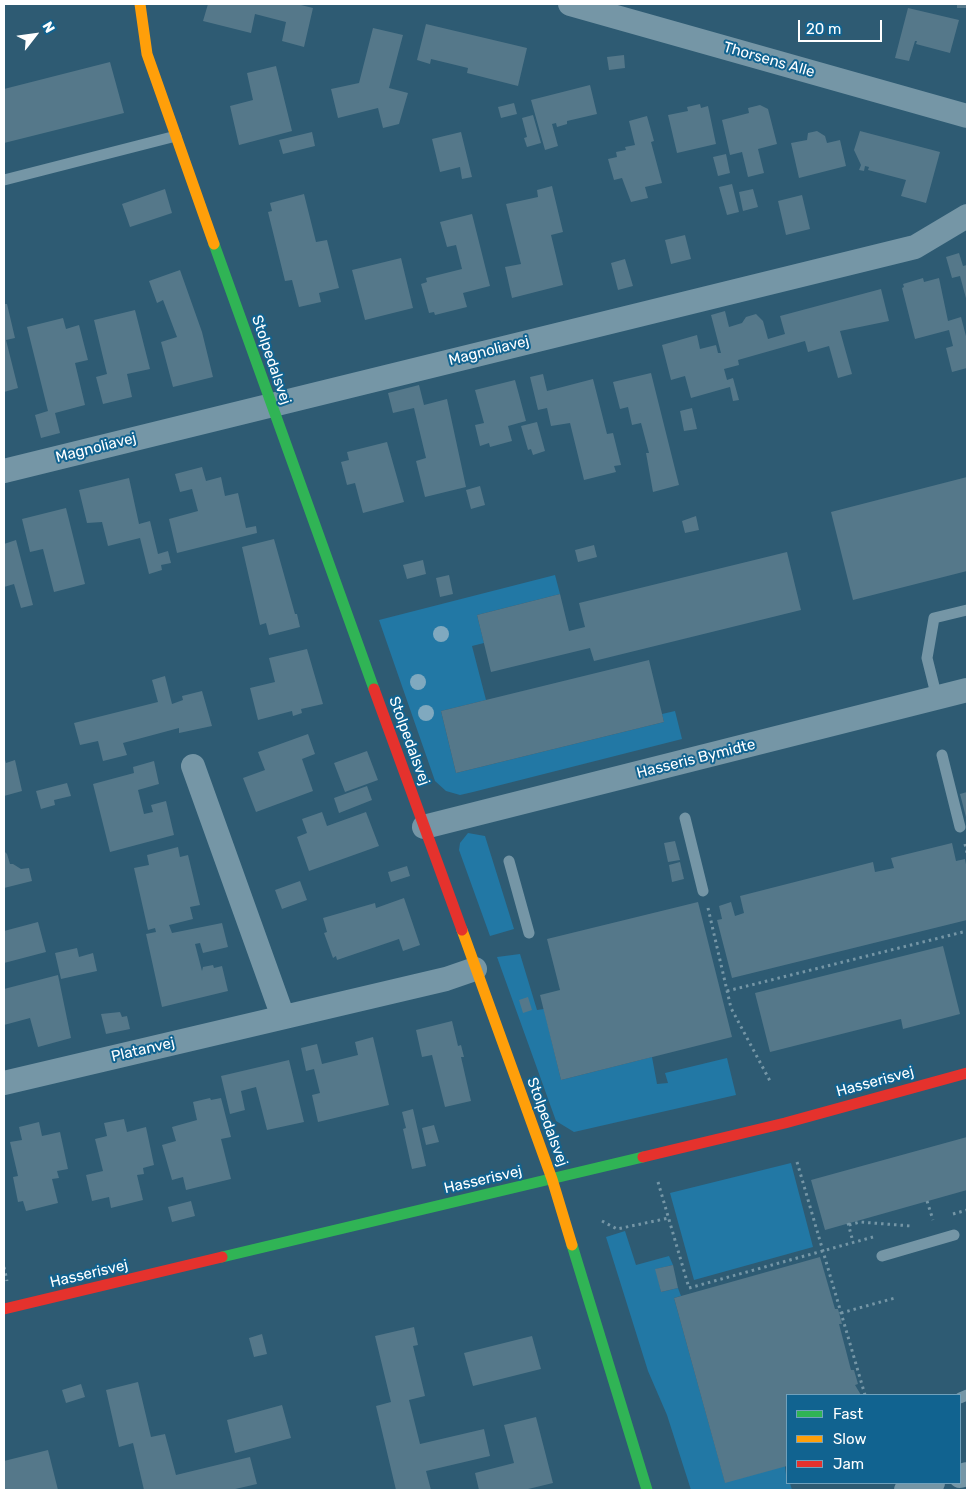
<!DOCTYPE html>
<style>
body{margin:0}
#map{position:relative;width:971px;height:1494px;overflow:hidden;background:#2e5b73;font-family:Rubik,sans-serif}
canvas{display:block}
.frame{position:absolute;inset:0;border:5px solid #fff;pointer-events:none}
.legend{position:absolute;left:786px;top:1394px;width:175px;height:90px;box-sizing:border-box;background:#116390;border:1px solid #70a1bc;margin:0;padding:6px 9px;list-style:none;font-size:15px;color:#fff}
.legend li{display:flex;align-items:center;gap:10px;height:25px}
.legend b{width:25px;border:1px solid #70a1bc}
.north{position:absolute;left:10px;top:10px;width:50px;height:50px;-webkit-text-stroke:4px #116390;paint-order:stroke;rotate:60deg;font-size:14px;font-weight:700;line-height:20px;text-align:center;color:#fff}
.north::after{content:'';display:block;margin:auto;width:18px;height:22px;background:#fff;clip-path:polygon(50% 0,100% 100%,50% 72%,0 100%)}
.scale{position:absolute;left:798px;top:20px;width:84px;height:22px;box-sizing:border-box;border:2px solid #fff;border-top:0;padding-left:6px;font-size:15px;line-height:18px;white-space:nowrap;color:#fff;-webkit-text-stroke:4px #116390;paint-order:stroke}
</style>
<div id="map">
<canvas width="971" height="1494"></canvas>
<div class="frame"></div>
<ul class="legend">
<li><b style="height:6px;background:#30b455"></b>Fast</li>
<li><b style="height:6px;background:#ff9f0a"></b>Slow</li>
<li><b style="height:6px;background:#e5322d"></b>Jam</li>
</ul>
<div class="north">N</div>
<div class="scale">20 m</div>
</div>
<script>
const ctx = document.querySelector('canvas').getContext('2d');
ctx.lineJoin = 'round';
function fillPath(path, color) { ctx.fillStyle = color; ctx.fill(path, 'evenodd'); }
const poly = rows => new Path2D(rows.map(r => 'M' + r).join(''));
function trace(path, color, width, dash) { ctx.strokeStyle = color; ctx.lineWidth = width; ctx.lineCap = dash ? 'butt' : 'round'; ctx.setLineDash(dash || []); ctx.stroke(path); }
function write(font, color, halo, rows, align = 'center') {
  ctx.font = font + ' Rubik,sans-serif'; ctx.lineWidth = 4; ctx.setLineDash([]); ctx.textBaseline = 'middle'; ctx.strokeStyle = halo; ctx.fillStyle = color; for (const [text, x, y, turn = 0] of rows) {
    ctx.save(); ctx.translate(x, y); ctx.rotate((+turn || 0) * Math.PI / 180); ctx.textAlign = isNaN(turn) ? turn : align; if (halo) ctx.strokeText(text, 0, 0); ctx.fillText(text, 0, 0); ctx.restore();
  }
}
const green = poly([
 [555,575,560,594,477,615,484,643,472,646,486,700,441,711,456,773,664,722,662,714,675,711,682,739,473,792,460,795,446,791,435,781,379,620],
 [468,833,485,836,514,929,490,936,459,850,460,843],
 [520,954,537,1010,544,1009,561,1080,652,1057,657,1084,668,1083,665,1073,727,1058,736,1095,574,1132,556,1121,497,957],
 [791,1163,813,1247,694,1280,670,1193],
 [625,1231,636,1265,669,1256,673,1265,656,1269,661,1292,678,1288,681,1296,674,1298,725,1482,785,1466,787,1483,790,1483,792,1490,691,1490,667,1415,648,1371,606,1237]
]);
const building = poly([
 [208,4,297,4,313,8,304,47,282,41,286,22,255,14,251,33,203,21],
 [957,4,967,4,967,8,957,8],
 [908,8,959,20,950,53,916,44,917,41,915,41,909,61,895,58],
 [426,24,527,48,518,86,467,73,468,68,431,59,430,64,417,60],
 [373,28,403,35,389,88,408,93,399,124,383,128,378,108,338,118,331,89,359,83],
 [624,55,625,68,609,70,607,57],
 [110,62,124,113,4,143,4,89],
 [276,66,292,131,239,145,230,106,253,100,247,73],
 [590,85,597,114,567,121,567,124,557,127,556,123,552,124,558,146,545,150,531,100],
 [514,103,517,114,501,118,498,107],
 [700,104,701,108,708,106,716,144,677,153,668,115,688,111,687,107],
 [760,105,768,109,777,144,758,149,764,173,748,177,742,152,730,155,722,120,749,113,748,108],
 [533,115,541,143,527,147,524,138,527,137,522,118],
 [647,116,654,141,651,142,662,183,645,187,648,198,631,202,622,178,614,180,608,159,617,157,616,152,626,150,625,147,635,145,629,121],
 [817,131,825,136,827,143,840,140,846,166,799,178,791,143,807,140,808,133],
 [860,131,940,152,926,203,901,196,906,180,868,170,869,167,865,166,864,171,859,170,861,165,854,150],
 [312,132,315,146,283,154,279,140],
 [461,132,472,177,462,179,460,167,440,172,432,139],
 [726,154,730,173,718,176,713,157],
 [732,184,739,212,727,215,719,187],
 [552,186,563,232,551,235,563,285,512,298,505,267,521,264,506,204,538,197,537,190],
 [165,189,172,213,130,227,122,204],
 [753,189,758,207,743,211,739,192],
 [304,194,316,242,327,240,339,288,319,293,321,302,299,307,292,280,285,281,268,212,272,211,270,203],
 [802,195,810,229,786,235,778,201],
 [472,214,490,286,463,293,467,307,435,315,434,312,429,313,421,284,427,282,426,278,462,269,456,245,447,247,440,222],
 [685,235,691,259,671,264,665,240],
 [959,253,963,266,967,265,967,302,960,276,952,278,946,257],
 [401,258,413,308,365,320,352,270],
 [625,259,633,286,618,290,611,263],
 [180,270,202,332,213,377,173,387,161,342,177,337,163,300,157,303,149,281],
 [923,278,924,282,939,278,948,321,961,317,967,340,967,368,952,372,946,348,953,346,949,330,915,339,902,288,904,287,903,284],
 [881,289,889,321,840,331,852,374,838,378,829,346,808,352,805,341,738,360,739,365,724,369,727,380,733,378,739,400,733,401,730,387,691,398,685,376,671,380,662,345,697,335,700,349,716,345,718,353,721,353,711,315,725,311,729,327,742,323,746,317,756,314,763,321,768,339,785,334,780,316],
 [4,304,7,304,15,338,6,340,18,388,4,392],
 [135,310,150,369,127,374,132,397,103,404,96,377,107,374,94,320],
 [63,318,66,329,79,325,88,360,75,363,85,405,55,413,60,433,41,438,35,415,48,411,27,327],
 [651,373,679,485,653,492,646,453,649,453,641,423,632,425,628,407,620,409,613,382],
 [543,374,547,391,593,379,607,434,613,433,621,465,614,466,616,472,584,480,570,423,551,426,547,408,538,410,530,377],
 [515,380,526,421,508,426,512,441,490,447,489,443,480,446,475,425,484,423,475,390],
 [419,385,424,405,447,399,466,487,425,497,416,461,426,458,414,408,393,413,388,393],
 [692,408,697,429,684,431,680,411],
 [537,422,545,451,533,455,531,449,528,450,521,426],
 [387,442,404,502,363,513,355,483,347,485,341,462,349,460,347,452],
 [202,467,206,481,221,477,225,496,238,493,246,528,256,526,257,533,177,553,169,519,198,511,192,489,180,492,175,474],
 [967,477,967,571,853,600,831,512],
 [129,478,139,524,150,521,158,554,168,551,171,563,161,565,162,570,149,574,140,538,108,546,102,522,87,523,79,490],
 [480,486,485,505,471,509,466,490],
 [66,508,85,584,54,592,43,549,30,552,22,519],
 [696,516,699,530,685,533,682,521],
 [274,539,295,614,297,614,300,627,269,635,266,623,260,625,242,547],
 [16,540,33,605,21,608,14,584,4,587,4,544],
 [594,545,597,557,578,562,575,550],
 [787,552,801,610,594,661,590,648,491,672,477,615,560,594,569,631,585,627,579,603],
 [423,560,426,574,407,579,403,565],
 [449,575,453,594,440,597,436,578],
 [307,649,323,704,301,709,302,713,293,716,292,711,258,720,250,688,275,682,269,658],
 [649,660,664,722,456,773,441,711],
 [165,676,172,704,183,700,182,696,202,691,212,726,179,733,179,728,123,743,127,755,103,761,98,741,80,745,74,723,158,702,152,680],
 [308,734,315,754,302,759,313,791,256,812,243,778,265,770,258,752],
 [367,751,378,780,345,792,334,763],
 [4,756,6,763,15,760,22,791,4,796],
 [154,761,159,784,138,790,144,814,153,812,151,805,166,801,174,835,110,852,93,784,134,773,133,767],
 [67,783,71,796,54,800,55,805,41,809,36,791],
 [367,786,372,800,339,813,334,798],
 [967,792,967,821,960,794],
 [322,812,327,826,366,812,379,846,309,871,297,837,307,833,302,819],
 [675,841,680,860,668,862,664,843],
 [952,843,956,861,965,859,967,870,967,920,732,978,717,920,722,919,719,906,731,902,735,916,744,913,740,896,873,862,875,872,894,868,891,858],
 [178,847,180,857,188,855,200,905,190,907,193,919,169,925,172,933,222,923,228,947,203,953,200,943,195,944,202,971,203,967,213,965,214,968,222,966,228,991,162,1007,146,934,156,932,155,928,148,930,134,868,149,865,147,855],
 [4,851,7,854,10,864,13,864,21,869,29,868,32,881,4,888],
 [680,862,684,879,672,882,669,865],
 [407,866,410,876,391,882,388,872],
 [300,881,307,900,282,909,275,890],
 [404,898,420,945,403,951,399,939,337,960,336,956,333,958,324,933,327,932,323,918,375,903,376,908],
 [698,902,732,1037,561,1080,540,995,560,990,547,939],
 [38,922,46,952,4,963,4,931],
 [943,946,960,1014,903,1029,901,1019,770,1052,755,993],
 [77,948,79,957,93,953,97,971,61,979,55,953],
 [58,975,71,1038,38,1047,30,1018,4,1025,4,989],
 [528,997,532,1010,523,1013,519,1000],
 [120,1012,122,1017,127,1016,130,1029,106,1034,101,1014],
 [452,1021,458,1046,461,1045,464,1057,461,1057,471,1101,445,1107,432,1055,422,1057,416,1030],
 [373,1037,389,1105,318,1122,312,1095,320,1093,314,1069,306,1071,301,1048,317,1044,322,1064,358,1055,355,1042],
 [289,1060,304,1122,267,1130,256,1087,241,1091,245,1110,230,1114,221,1076],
 [210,1098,211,1100,221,1098,231,1137,221,1139,231,1179,186,1190,183,1177,172,1180,162,1145,176,1141,172,1127,197,1120,193,1102],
 [413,1109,426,1166,412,1169,403,1129,406,1128,402,1112],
 [124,1119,127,1132,146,1127,154,1165,143,1168,144,1174,137,1175,143,1200,111,1208,109,1197,92,1201,86,1175,103,1171,95,1139,107,1136,104,1123],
 [39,1122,42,1136,60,1132,68,1169,57,1171,59,1178,52,1179,58,1203,26,1211,23,1201,18,1202,13,1177,18,1176,10,1142,22,1140,19,1127],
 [434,1125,439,1142,426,1145,422,1128],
 [967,1137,967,1190,825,1230,811,1180],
 [191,1201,195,1216,172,1222,168,1207],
 [820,1257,835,1309,838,1309,842,1324,839,1324,851,1370,854,1370,858,1384,855,1385,861,1395,787,1395,787,1466,725,1483,674,1298],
 [673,1265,678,1288,661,1292,655,1269],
 [414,1327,418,1345,413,1346,425,1396,409,1400,420,1444,484,1429,490,1456,426,1471,431,1490,396,1490,376,1406,391,1402,375,1336],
 [262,1334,267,1354,254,1357,249,1338],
 [532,1336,541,1369,473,1386,464,1353],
 [138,1382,151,1437,165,1434,176,1475,250,1457,257,1484,231,1490,144,1490,133,1443,119,1447,106,1390],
 [81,1384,85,1397,66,1403,62,1390],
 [282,1405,291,1438,235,1453,227,1420],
 [536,1417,553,1483,524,1490,479,1490,475,1473,514,1463,504,1425],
 [48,1450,58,1490,4,1490,4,1461]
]);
const path = poly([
 [965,844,967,853],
 [708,908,731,1008,770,1081],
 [727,991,967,931],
 [797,1162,865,1395],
 [658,1182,689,1288,873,1237],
 [927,1201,933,1220],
 [953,1214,967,1210],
 [602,1221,617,1229,669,1218],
 [848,1223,853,1242],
 [849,1225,860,1222,911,1226],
 [4,1267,7,1281],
 [841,1313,895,1298]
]);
const lane = poly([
 [4,180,176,136],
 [937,698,927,658,934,618,967,610],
 [942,755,960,827],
 [685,818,703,891],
 [509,861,529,933],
 [882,1256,954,1235],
 [960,1398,967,1395]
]);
const street = poly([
 [570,4,967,116],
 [4,471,915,247,967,216],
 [193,766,283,1017],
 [424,827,967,690],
 [4,1083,446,979,475,969],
 [960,1476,967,1474],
 [906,1490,933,1483]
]);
const fast = poly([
 [214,244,374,689],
 [572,1245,647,1490],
 [222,1257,643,1157]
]);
const slow = poly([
 [140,4,147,54,214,244],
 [462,930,552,1179,572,1245]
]);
const jam = poly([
 [374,689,462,930],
 [643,1157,785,1123,967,1073],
 [4,1309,222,1257]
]);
const trees = [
 [441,634],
 [418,682],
 [426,713]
];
const streetNames = [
 ["Thorsens Alle",769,60,16],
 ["Magnoliavej",489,351,-14],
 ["Stolpedalsvej",271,360,71],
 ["Magnoliavej",96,448,-14],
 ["Stolpedalsvej",409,741,70],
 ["Hasseris Bymidte",696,759,-14],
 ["Platanvej",143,1050,-13],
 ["Hasserisvej",875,1082,-15],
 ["Stolpedalsvej",547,1122,70],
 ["Hasserisvej",483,1180,-13],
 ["Hasserisvej",89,1274,-13]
];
fillPath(green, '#2278a5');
fillPath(building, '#55788a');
trace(path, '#7596a6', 3, [2.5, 4]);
trace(lane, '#7596a6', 11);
trace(street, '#7596a6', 24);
trace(fast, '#30b455', 11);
trace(slow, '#ff9f0a', 11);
trace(jam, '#e5322d', 11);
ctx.fillStyle = '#80a9bf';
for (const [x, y] of trees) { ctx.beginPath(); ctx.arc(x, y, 8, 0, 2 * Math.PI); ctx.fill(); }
write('15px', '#fff', '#116390', streetNames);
</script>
